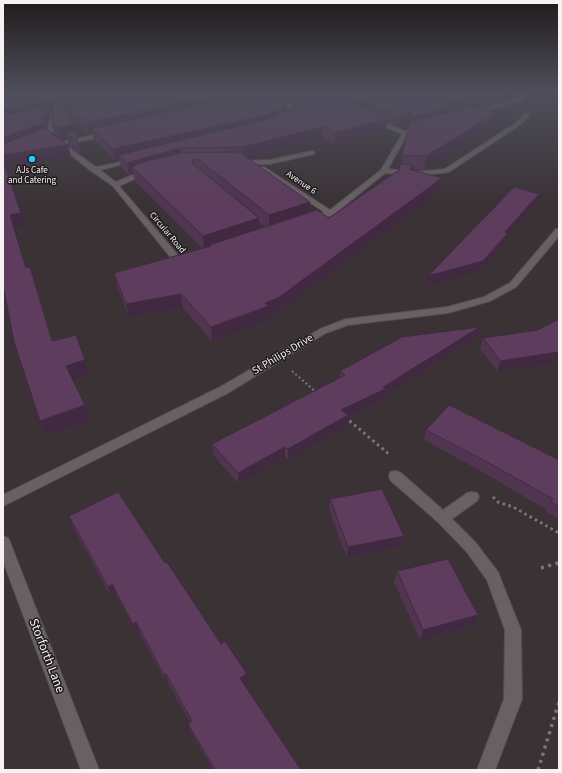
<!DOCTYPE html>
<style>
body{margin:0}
#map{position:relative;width:562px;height:773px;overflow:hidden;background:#3a3235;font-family:"Source Sans 3",sans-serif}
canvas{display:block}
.frame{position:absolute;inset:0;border:4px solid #f7f1f3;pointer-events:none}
</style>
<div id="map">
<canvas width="562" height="773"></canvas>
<div class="frame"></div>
</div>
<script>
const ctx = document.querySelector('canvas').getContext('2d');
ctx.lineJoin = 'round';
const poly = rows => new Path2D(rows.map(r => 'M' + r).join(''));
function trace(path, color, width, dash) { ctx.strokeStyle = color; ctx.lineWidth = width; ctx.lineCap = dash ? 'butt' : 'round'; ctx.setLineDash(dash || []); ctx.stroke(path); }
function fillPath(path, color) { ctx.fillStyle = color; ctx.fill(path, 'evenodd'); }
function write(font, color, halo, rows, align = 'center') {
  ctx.font = font + ' "Source Sans 3",sans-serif'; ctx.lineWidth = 3; ctx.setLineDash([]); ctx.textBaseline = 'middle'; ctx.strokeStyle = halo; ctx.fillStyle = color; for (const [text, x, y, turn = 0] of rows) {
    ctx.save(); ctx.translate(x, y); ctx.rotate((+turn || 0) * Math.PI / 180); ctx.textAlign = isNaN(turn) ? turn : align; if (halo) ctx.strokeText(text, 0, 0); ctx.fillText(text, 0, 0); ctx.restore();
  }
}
const pathFar2 = poly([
 [292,371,317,393]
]);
const pathFar1 = poly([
 [345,417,390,455],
 [493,497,498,502,513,507,559,533]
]);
const path = poly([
 [541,568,558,563,559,561],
 [538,770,559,702]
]);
const service = poly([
 [275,94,284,96,293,106,293,116,281,120,281,118,288,114,288,107,275,94],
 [518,94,523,94,524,100,471,115,468,113,519,98,518,94],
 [383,103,385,106,363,114,405,131,422,126,425,128,407,134,388,169,416,172,445,169,517,122,525,113,530,114,521,124,449,172,416,176,385,173,333,215,313,222,307,222,307,218,324,212,259,168,264,167,330,210,381,170,402,134,355,114,364,109,383,103],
 [58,111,61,113,57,115,52,136,47,137,51,114,58,111],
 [108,132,110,133,110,135,65,145,96,167,136,159,136,161,100,170,116,182,145,170,149,170,149,172,119,186,182,260,189,259,189,263,177,265,113,186,91,171,56,143,108,132],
 [312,151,314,152,314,154,270,164,239,165,236,163,239,161,270,160,312,151]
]);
const minor = poly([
 [556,229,559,229,559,236,516,287,490,301,448,313,348,325,326,333,228,393,3,506,3,495,220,387,320,329,346,319,447,307,484,297,510,283,556,229],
 [395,471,400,472,443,510,467,493,472,492,477,493,479,497,477,501,452,519,476,543,498,572,521,630,522,699,495,770,477,770,504,699,505,630,487,580,466,551,438,522,390,480,389,476,390,472,395,471]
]);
const tertiary = poly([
 [3,536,8,538,10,542,99,770,81,770,3,561,3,536]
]);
const wall = poly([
 [3,94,246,94,246,95,249,94,502,94,456,108,456,110,498,112,495,125,424,170,413,169,413,170,440,190,278,312,269,315,269,320,212,341,183,308,129,318,117,286,114,273,202,248,135,181,133,174,129,175,121,167,119,160,115,161,94,140,93,133,89,134,69,114,67,108,66,108,78,142,81,155,69,146,67,139,62,140,68,145,71,157,6,167,25,226,14,228,26,267,30,267,53,341,90,375,73,380,85,405,89,420,45,436,40,421,3,285],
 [287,98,294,106,287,111],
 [368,106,368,110,363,108],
 [53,111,51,122,54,134,46,129,49,118,47,112],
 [387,122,397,126,411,122,402,155,401,165,399,170,329,218,309,212,247,158,323,138,335,144,386,129],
 [259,222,265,227,259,229],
 [538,330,497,371,480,349,483,338],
 [477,337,384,396,383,399,348,417,347,426,288,460,285,457,239,484,213,455,212,444,340,378,340,371],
 [426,430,559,460,559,519,546,512,547,510,486,474,424,440],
 [330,499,404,536,401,546,347,558,329,509],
 [69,516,165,563,221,644,247,674,247,683,244,685,301,770,213,770,191,732,188,724,190,722,168,683,167,684,139,632,137,633,116,594,111,597,73,527],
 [397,571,474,625,420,640,394,582]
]);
const shadedWall = poly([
 [83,94,140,94,66,103,67,108,47,112,49,118,45,134,3,150,3,109],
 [222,94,246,94,246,99,92,129,93,133,89,134,86,123],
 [375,94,410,94,368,104,368,106,354,113,355,102,364,97],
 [470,94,502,94,456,108,455,115,410,128,411,122,397,126,398,115],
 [287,103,286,113,269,125,119,155,119,160,115,161,113,149],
 [498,112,495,125,424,170,426,156],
 [388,118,386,129,335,144,335,133],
 [73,125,76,137,66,133,67,139,61,140,58,128],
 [323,127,323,138,244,159,243,147],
 [68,145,71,157,5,168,3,160,3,155],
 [180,148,182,160,132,167,133,174,129,175,127,163],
 [414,166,412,177,409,169],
 [442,178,440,190,278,312,269,315,269,320,212,341,211,327],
 [539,194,536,203,506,238,505,242,480,271,427,286,428,276,505,232],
 [310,202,309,217,269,230,269,215],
 [21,213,25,226,14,228,10,215],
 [259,218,259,233,209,245,210,249,204,251,203,236],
 [181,294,183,308,129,318,126,304],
 [480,327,477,337,384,396,383,399,348,417,347,426,288,460,288,449,341,410,383,387],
 [559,352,559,362,497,371,500,361],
 [85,360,90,375,71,381,66,366],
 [85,405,89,420,45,436,40,421],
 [285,447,285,457,239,484,238,473],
 [404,536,401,546,347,558,348,547],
 [112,584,116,594,111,597,108,587],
 [478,615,474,625,420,640,423,630],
 [136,622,139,632,137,633,133,624],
 [166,674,168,683,167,684,164,675],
 [247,674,247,683,241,687,240,678]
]);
const building = poly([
 [3,94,83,94,3,109,3,94],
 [114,94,222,94,86,123,66,103,114,94],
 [249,94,284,94,287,97,287,103,269,114,113,149,92,129,249,94],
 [293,94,375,94,364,97,355,102,355,105,388,118,335,133,323,127,243,147,180,148,127,163,119,155,274,118,295,106,296,97,293,94],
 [399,94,470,94,445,102,457,104,412,117,413,111,398,115,368,104,399,94],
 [64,102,73,125,58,128,51,122,54,104,64,102],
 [470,106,498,112,426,156,402,155,410,123,470,106],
 [46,107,42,123,3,138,3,115,46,107],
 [45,128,68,145,3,155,3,144,45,128],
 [75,131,78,142,66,133,75,131],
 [239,152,310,202,269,215,198,159,193,159,192,163,259,218,203,236,132,167,146,161,181,153,239,152],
 [3,160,21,213,10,215,26,268,30,267,52,341,76,335,85,360,66,366,85,405,40,421,14,342,3,285,3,160],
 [400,164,414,166,409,169,442,178,278,298,265,303,269,306,211,327,181,294,126,304,114,273,211,246,209,245,317,210,329,218,399,170,400,164],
 [514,187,539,194,505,232,508,233,483,261,428,276,514,187],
 [559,319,559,352,500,361,483,338,538,330,559,319],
 [480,327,383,387,385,389,341,410,348,415,288,449,285,447,238,473,212,444,345,375,340,371,402,337,480,327],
 [449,405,559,460,559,506,551,502,553,499,489,463,426,430,449,405],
 [382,489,404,536,348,547,330,499,382,489],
 [118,492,165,563,167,562,221,644,225,641,247,674,240,678,301,770,215,770,188,724,192,721,166,674,164,675,136,622,133,624,112,584,108,587,69,516,118,492],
 [448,559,478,615,423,630,397,571,448,559]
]);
const markers = [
 [32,159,4,"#27c8ff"]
];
const farPoinames = [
 ["AJs Cafe",32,171],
 ["and Catering",32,181]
];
const farStreetnames = [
 ["Avenue 6",301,183,34],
 ["Circular Road",167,233,50]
];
const streetNames = [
 ["St Philips Drive",283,355,-31]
];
const nearStreetnames = [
 ["Storforth Lane",46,656,69]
];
trace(service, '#544e50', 2);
trace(minor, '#544e50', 2);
trace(tertiary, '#544e50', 2);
trace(pathFar2, '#7d7679', 2, [2, 2.5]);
trace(pathFar1, '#7d7679', 3, [2.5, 3.5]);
trace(path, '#7d7679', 3.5, [3, 4.5]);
fillPath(service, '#696064');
fillPath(minor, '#696064');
fillPath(tertiary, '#696064');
fillPath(wall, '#503450');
fillPath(shadedWall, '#412a41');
fillPath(building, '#5d3c5d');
trace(building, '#412a41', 1);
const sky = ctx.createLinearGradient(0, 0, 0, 203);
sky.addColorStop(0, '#201c1d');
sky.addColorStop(0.46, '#4f4f5c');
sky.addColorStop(1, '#4f4f5c00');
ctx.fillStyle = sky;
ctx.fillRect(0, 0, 562, 203);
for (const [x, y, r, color] of markers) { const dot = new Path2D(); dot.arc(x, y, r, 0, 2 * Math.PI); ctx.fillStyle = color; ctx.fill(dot); trace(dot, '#1f1b1c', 1.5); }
write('9px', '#f7f1f3', '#1f1b1c', farPoinames);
write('9px', '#f7f1f3', '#1f1b1c', farStreetnames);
write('11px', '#f7f1f3', '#1f1b1c', streetNames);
write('13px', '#f7f1f3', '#1f1b1c', nearStreetnames);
</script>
